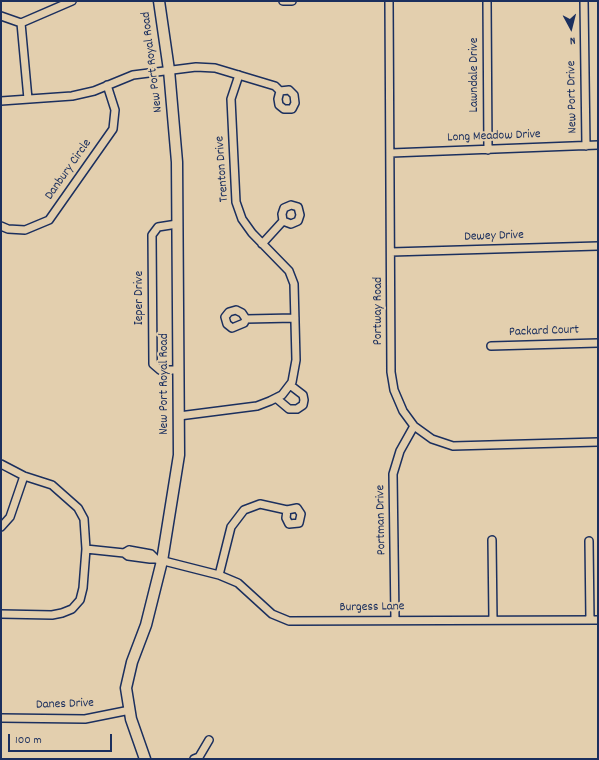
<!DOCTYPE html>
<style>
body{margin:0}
#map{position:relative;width:599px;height:760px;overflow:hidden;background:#e3cfae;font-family:Dekko,sans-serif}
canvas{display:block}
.frame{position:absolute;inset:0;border:2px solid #1b2f5e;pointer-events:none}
.north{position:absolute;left:551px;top:8px;width:40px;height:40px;-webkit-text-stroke:3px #e3cfae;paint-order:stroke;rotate:173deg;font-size:11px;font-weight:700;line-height:16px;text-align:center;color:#1b2f5e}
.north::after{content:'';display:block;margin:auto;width:14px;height:18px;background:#1b2f5e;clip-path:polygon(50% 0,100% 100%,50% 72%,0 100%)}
.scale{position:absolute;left:8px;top:734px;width:104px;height:18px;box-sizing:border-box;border:2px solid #1b2f5e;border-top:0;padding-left:5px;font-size:12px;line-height:14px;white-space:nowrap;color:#1b2f5e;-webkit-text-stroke:3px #e3cfae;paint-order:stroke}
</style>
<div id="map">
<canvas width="599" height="760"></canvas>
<div class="frame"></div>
<div class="north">N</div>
<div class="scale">100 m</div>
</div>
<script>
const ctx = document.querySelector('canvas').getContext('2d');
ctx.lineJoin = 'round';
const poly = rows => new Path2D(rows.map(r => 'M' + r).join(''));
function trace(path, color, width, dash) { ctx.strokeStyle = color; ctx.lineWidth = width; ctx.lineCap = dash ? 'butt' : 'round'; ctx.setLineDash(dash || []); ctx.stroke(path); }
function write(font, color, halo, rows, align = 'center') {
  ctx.font = font + ' Dekko,sans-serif'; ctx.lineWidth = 4; ctx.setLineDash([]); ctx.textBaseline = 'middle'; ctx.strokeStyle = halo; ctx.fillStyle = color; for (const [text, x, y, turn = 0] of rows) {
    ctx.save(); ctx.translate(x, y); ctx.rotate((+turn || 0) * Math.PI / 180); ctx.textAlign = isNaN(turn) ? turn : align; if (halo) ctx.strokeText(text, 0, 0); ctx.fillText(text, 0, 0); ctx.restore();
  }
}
const street = poly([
 [283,1,292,1],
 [389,1,391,372,394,390,403,411,414,426,432,439,453,446,598,442],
 [487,1,488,150],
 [584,1,586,146],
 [1,16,21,23,72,1],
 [21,23,28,99],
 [1,101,72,96,94,91,133,75,196,67,215,68,275,86,280,91,289,90,294,95,295,103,292,109,284,109,279,105,278,99,280,91],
 [391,153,598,145],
 [177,224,158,227,152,235,153,364,160,370,178,370],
 [1,226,8,229,25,230,49,220,113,129,115,110,107,85],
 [262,244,283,221,282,214,284,208,291,205,298,207,300,215,298,221,291,224,283,221],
 [391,252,598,246],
 [246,319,244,323,232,328,227,324,225,317,229,312,236,310,242,313,246,319,295,318],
 [491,346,598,343],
 [276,398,289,409,297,409,303,405,304,400,303,395,290,385],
 [179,416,257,406,270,401,282,395,292,382,296,360,294,284,289,271,252,233,242,219,236,202,231,99,239,75],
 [1,464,24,476,52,485,78,508,84,519,86,549,124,553],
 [1,527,10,517,24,476],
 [492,540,493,620],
 [589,541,590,620],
 [129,550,151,554,156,559,150,559,128,556,124,553,129,550],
 [156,559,219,575,238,583,272,614,289,621,598,620],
 [219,575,231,527,244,510,260,504,287,510,297,508,301,514,299,523,289,524,286,518,287,510],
 [1,614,52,615,62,613,72,609,80,600,83,588,86,549],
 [395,619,393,474,400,451,414,426],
 [1,718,85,719,130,710],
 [194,759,199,757,209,740]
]);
const secondary = poly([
 [145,759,131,719,126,688,132,662,146,625,162,561,179,455,177,162,169,70,159,1]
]);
const streetNames = [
 ["New Port Royal Road",153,62,-97],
 ["Lawndale Drive",475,75,-90],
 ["New Port Drive",573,97,-91],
 ["Long Meadow Drive",494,137,-2],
 ["Trenton Drive",223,169,-94],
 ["Danbury Circle",69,170,-55],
 ["Dewey Drive",494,237,-2],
 ["Ieper Drive",140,298,-90],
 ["Portway Road",379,311,-90],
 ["Packard Court",544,332,-2],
 ["New Port Royal Road",165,384,-90],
 ["Portman Drive",382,520,-91],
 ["Burgess Lane",372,608,-1],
 ["Danes Drive",65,705,-2]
];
trace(street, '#1b2f5e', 10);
trace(secondary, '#1b2f5e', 13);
trace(street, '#e3cfae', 7);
trace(secondary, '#e3cfae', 10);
write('13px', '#1b2f5e', '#e3cfae', streetNames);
</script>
